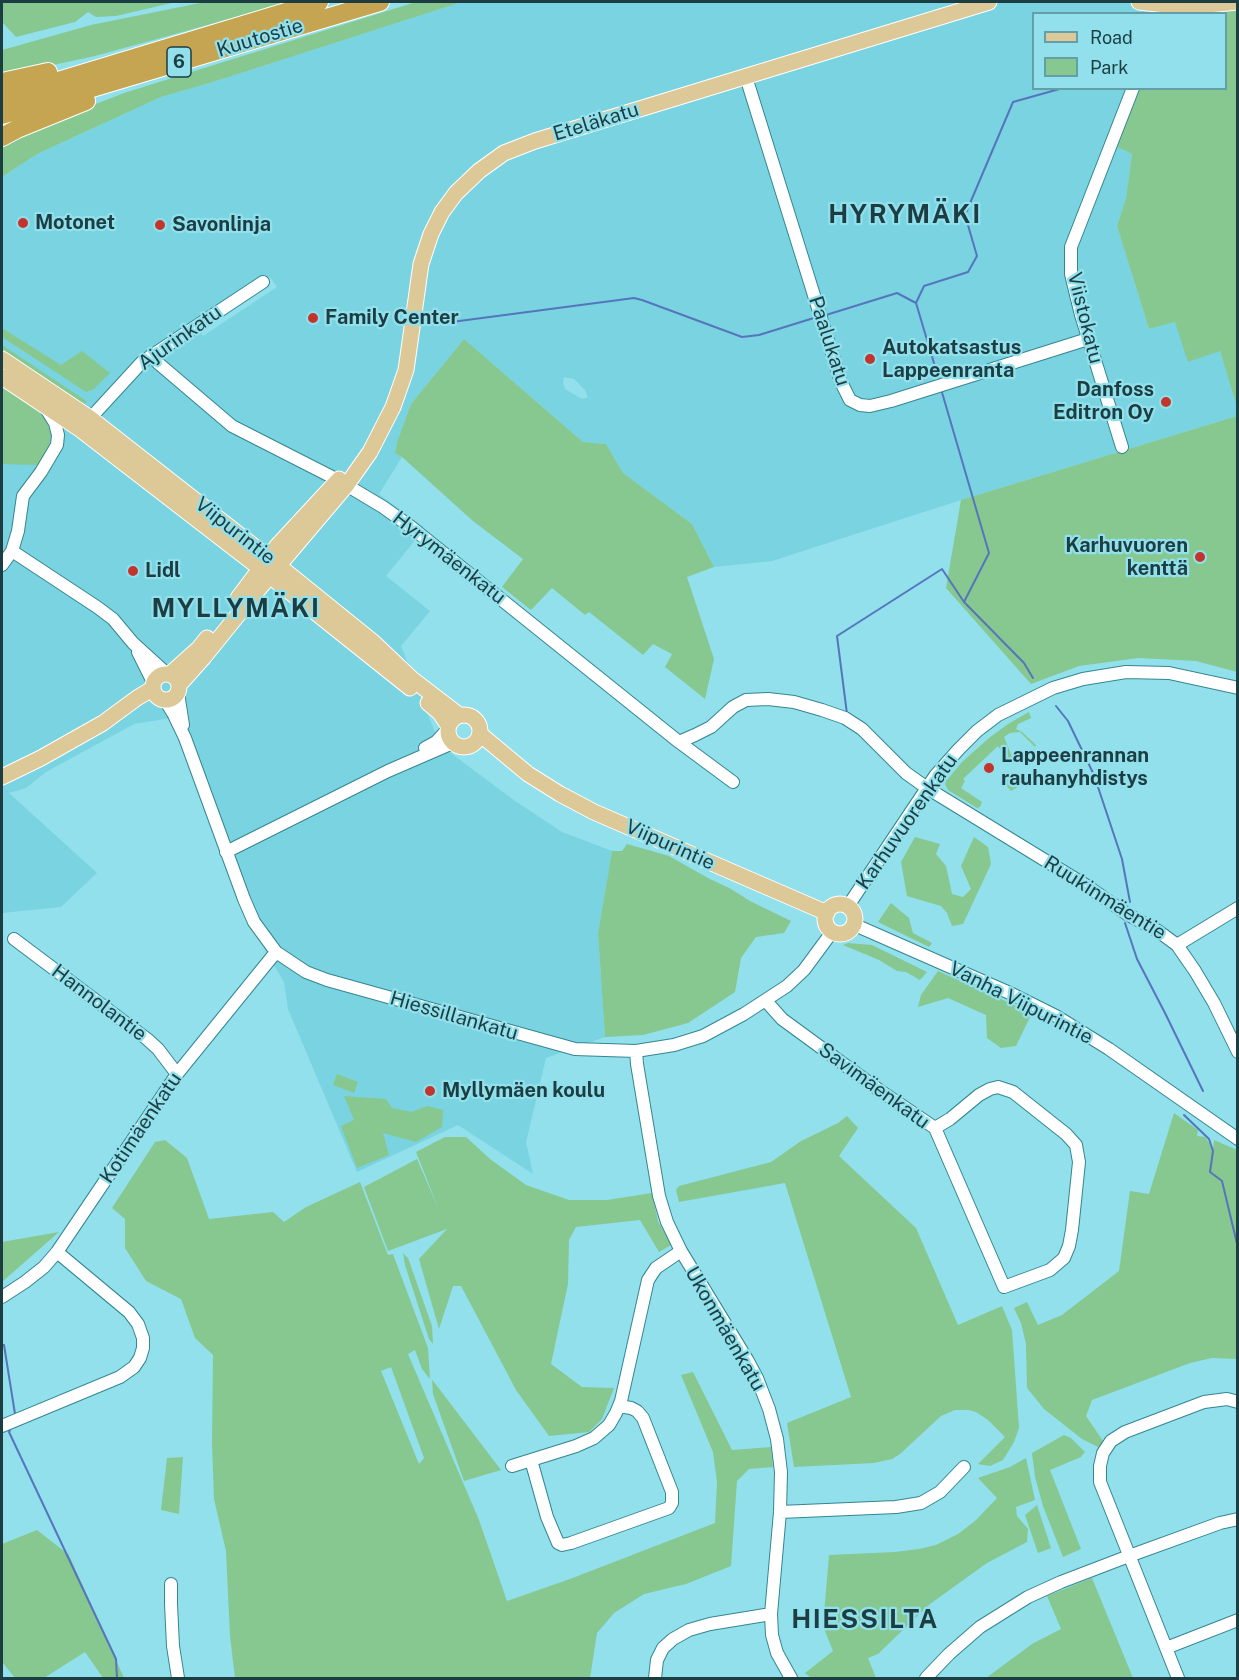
<!DOCTYPE html>
<meta charset="utf-8">
<style>
body{margin:0}
#map{position:relative;width:1239px;height:1680px;overflow:hidden;background:#91e0ec;font-family:"Public Sans",sans-serif}
canvas{display:block}
.frame{position:absolute;inset:0;border:3px solid #1c3d42;pointer-events:none}
.legend{position:absolute;left:1032px;top:12px;width:195px;height:78px;box-sizing:border-box;background:#91e0ec;border:2px solid #629fa8;margin:0;padding:8px 10px;list-style:none;font-size:18px;color:#1c3d42}
.legend li{display:flex;align-items:center;gap:12px;height:30px}
.legend b{width:30px;border:2px solid #629fa8}
</style>
<div id="map">
<canvas width="1239" height="1680"></canvas>
<div class="frame"></div>
<ul class="legend">
<li><b style="height:8px;background:#ddc997"></b>Road</li>
<li><b style="height:16px;background:#86c890"></b>Park</li>
</ul>
</div>
<script>
const ctx = document.querySelector('canvas').getContext('2d');
ctx.lineJoin = 'round';
function fillPath(path, color) { ctx.fillStyle = color; ctx.fill(path, 'evenodd'); }
const poly = rows => new Path2D(rows.map(r => 'M' + r).join(''));
function trace(path, color, width, dash) { ctx.strokeStyle = color; ctx.lineWidth = width; ctx.lineCap = dash ? 'butt' : 'round'; ctx.setLineDash(dash || []); ctx.stroke(path); }
function write(font, color, halo, rows, align = 'center') {
  ctx.font = font + ' "Public Sans",sans-serif'; ctx.lineWidth = 4.5; ctx.setLineDash([]); ctx.textBaseline = 'middle'; ctx.strokeStyle = halo; ctx.fillStyle = color; for (const [text, x, y, turn = 0] of rows) {
    ctx.save(); ctx.translate(x, y); ctx.rotate((+turn || 0) * Math.PI / 180); ctx.textAlign = isNaN(turn) ? turn : align; if (halo) ctx.strokeText(text, 0, 0); ctx.fillText(text, 0, 0); ctx.restore();
  }
}
const built = poly([
 [462,2,1177,2,1168,13,1034,14,1034,88,1136,89,1115,145,1132,154,1126,198,1117,226,1149,329,1175,322,1220,351,1237,407,1237,416,961,500,772,561,714,567,692,524,623,473,606,444,583,442,464,339,411,404,397,442,395,453,402,457,379,494,425,528,386,576,430,611,401,646,440,745,515,801,562,832,612,851,598,933,605,1037,546,1058,526,1142,533,1174,458,1125,357,1172,288,1009,284,982,248,921,171,718,134,724,46,772,26,788,9,793,97,873,61,907,2,913,2,177,37,154,161,97,213,82],
 [270,277,277,287,203,336,196,325],
 [564,377,574,379,585,390,588,397,582,399,565,389,563,383]
]);
const green = poly([
 [2,2,176,2,116,16,96,17,88,12,75,22,16,37,2,22],
 [205,2,291,2,95,56,2,76,2,50,91,25],
 [416,2,462,2,213,82,161,97,37,154,2,177,2,144,42,125,124,93],
 [1177,2,1237,2,1237,407,1220,351,1188,362,1175,322,1149,329,1117,226,1126,198,1132,154,1114,145,1136,89,1226,88,1226,14,1168,13],
 [2,328,61,365,82,351,110,373,94,389,86,392,2,337],
 [464,339,583,442,606,444,623,473,692,524,714,567,687,577,714,659,705,699,665,667,672,654,653,644,643,655,589,612,585,615,552,588,531,610,502,587,523,559,473,521,402,457,395,453,397,442,411,404],
 [2,345,85,400,87,403,80,402,68,396,2,353],
 [2,386,37,410,46,420,51,433,50,442,44,456,38,465,2,464],
 [1237,416,1237,672,1196,661,1138,658,1079,666,1031,684,946,588,961,500],
 [1029,712,1031,718,1018,724,1016,729,1022,732,1036,745,1035,747,1020,732,1010,733,1004,737,1013,759,1008,761,998,746,963,779,965,781,961,788,982,802,980,807,977,808,948,790,945,784,946,781,962,762,989,738,1008,724],
 [1009,773,1016,776,1026,782,1011,791,1003,781,1004,777],
 [915,837,940,844,936,854,946,866,952,894,963,897,971,889,961,866,974,837,988,847,991,864,963,924,952,926,947,913,941,906,907,896,901,862],
 [627,844,669,856,708,878,731,889,750,901,791,921,784,933,756,937,741,958,735,992,688,1023,643,1035,605,1037,598,933,612,851,622,851],
 [891,903,909,918,913,933,932,943,929,947,878,922],
 [848,943,872,945,927,972,920,980,906,972,897,971,879,960,843,945],
 [938,971,1032,1013,1016,1046,1001,1048,987,1038,986,1015,948,998,918,1007,921,995],
 [337,1074,358,1082,354,1093,333,1085],
 [344,1096,386,1099,392,1108,412,1112,427,1106,443,1110,442,1127,416,1142,383,1133,389,1155,357,1168,341,1126,354,1120],
 [1174,1113,1198,1130,1197,1136,1205,1137,1213,1148,1214,1140,1237,1150,1237,1359,1212,1358,1190,1363,1092,1400,1086,1416,1103,1441,1100,1448,1082,1439,1044,1409,1027,1388,1026,1344,1021,1323,1014,1308,1027,1302,1038,1325,1062,1315,1119,1271,1130,1191,1149,1194],
 [847,1116,858,1128,839,1156,916,1228,958,1325,1002,1306,1012,1330,1019,1428,1014,1442,1003,1460,990,1466,978,1464,1005,1437,988,1420,976,1412,968,1410,955,1410,941,1416,900,1454,892,1459,874,1463,794,1467,787,1423,851,1397,785,1183,679,1202,676,1190,679,1186,771,1162,801,1141,838,1123],
 [445,1137,466,1137,490,1159,526,1185,569,1200,607,1200,652,1193,658,1221,671,1245,659,1252,640,1220,576,1227,569,1240,568,1284,551,1364,582,1387,614,1388,602,1419,589,1432,549,1436,516,1390,461,1286,453,1286,439,1329,419,1259,447,1229,388,1251,364,1187,417,1159,439,1210,416,1152],
 [165,1140,187,1158,209,1219,273,1212,284,1222,306,1207,360,1182,388,1255,393,1254,428,1348,430,1379,422,1369,415,1350,408,1354,479,1520,507,1601,570,1579,715,1523,717,1482,713,1452,681,1375,693,1372,732,1450,771,1447,773,1467,749,1469,737,1481,731,1566,686,1584,644,1594,614,1613,597,1633,590,1678,235,1678,230,1636,226,1551,214,1499,212,1443,213,1355,195,1338,181,1299,146,1281,125,1248,125,1219,112,1208,155,1142],
 [391,1367,424,1458,419,1464,381,1371],
 [59,1232,2,1282,2,1242],
 [403,1253,408,1258,432,1326,433,1344,429,1339,405,1265],
 [432,1380,434,1382,501,1470,464,1481,433,1394],
 [1064,1435,1071,1438,1085,1452,1081,1457,1050,1470,1081,1549,1063,1557,1043,1506,1035,1477,1032,1453],
 [183,1457,179,1514,161,1510,167,1458],
 [1026,1458,1035,1500,1016,1507,1017,1516,1028,1529,1027,1542,987,1563,930,1604,878,1654,868,1658,876,1678,811,1678,805,1673,833,1651,823,1626,829,1555,895,1552,919,1549,936,1545,958,1534,975,1521,997,1498,978,1478,1010,1467],
 [1037,1505,1051,1548,1038,1553,1025,1515],
 [37,1530,69,1555,124,1678,103,1678,85,1652,44,1678,15,1678,2,1662,2,1544],
 [1092,1578,1133,1678,986,1678,1032,1644,1061,1629,1047,1596]
]);
const stream = poly([
 [826,315,897,293,916,303],
 [444,323,634,298,642,300,742,337,759,335,817,317],
 [939,380,916,303,924,286,968,272,977,256,965,215,1013,102,1063,88],
 [941,389,989,553,964,602,1024,663,1033,678],
 [1056,706,1068,721,1094,775,1122,859,1130,902],
 [847,714,837,636,942,569,964,602],
 [1125,923,1137,959,1165,1013,1203,1091],
 [1184,1115,1209,1139,1213,1151,1210,1172,1222,1181,1238,1248],
 [2,1345,4,1345,15,1414],
 [10,1430,9,1432,116,1659,117,1678]
]);
const minor = poly([
 [746,77,841,382,850,400,860,405,870,406,891,401,1088,339],
 [152,354,158,363,232,426,338,480,383,507,411,527,679,742,733,782],
 [85,424,142,362,263,282],
 [1122,447,1081,315,1071,274,1071,247,1133,88],
 [12,551,97,607,113,619,133,643,166,673],
 [2,565,12,551,18,531,23,496,41,472,57,445,58,435,55,423,45,407],
 [138,652,153,682],
 [178,693,183,725],
 [165,700,173,713,185,738,244,899,254,922,276,952,306,972,327,980,575,1049,636,1051,674,1045,703,1036,744,1014,787,986,804,970,832,932],
 [679,742,695,735,711,727,733,707,746,700,768,699,794,702,822,710,845,718,862,729,906,773,927,788,1087,886,1127,914,1158,931,1177,945,1195,971,1214,1003,1238,1052],
 [425,748,436,742,447,730],
 [226,852,388,771,448,745,456,745],
 [848,906,935,776,958,750,977,731,998,715,1053,688,1083,679,1126,672,1169,673,1238,688],
 [855,925,1012,994,1056,1016,1109,1049,1238,1139],
 [14,939,147,1039,158,1049,177,1074],
 [1177,945,1238,908],
 [766,1001,782,1019,879,1090,935,1128,1004,1287,1050,1270,1064,1258,1069,1246,1072,1230,1079,1162,1076,1145,1066,1134,1013,1092,998,1087,990,1089,979,1095,950,1119,935,1128],
 [636,1051,637,1064,659,1196,667,1222,681,1251,748,1361,757,1378,769,1409,777,1439,781,1472,780,1512,771,1614,772,1635,777,1653,791,1678],
 [2,1297,25,1282,44,1267,57,1252,177,1074,276,952],
 [2,1426,120,1377,134,1367,140,1358,143,1348,143,1338,138,1324,129,1312,57,1252],
 [531,1460,547,1517,558,1543,562,1545,571,1543,669,1508,672,1503,672,1492,643,1418,637,1411,631,1408,619,1406],
 [512,1466,576,1446,594,1438,609,1425,616,1413,621,1401,648,1280,656,1268,681,1251],
 [780,1512,896,1507,921,1503,940,1492,964,1467],
 [171,1584,171,1604,173,1646,178,1678],
 [1166,1648,1238,1620],
 [655,1678,657,1660,663,1648,673,1639,689,1630,710,1624,771,1614],
 [926,1678,949,1654,980,1627,1028,1597,1061,1582,1129,1556,1220,1523,1238,1519],
 [1178,1678,1100,1482,1100,1466,1103,1453,1111,1441,1125,1432,1204,1402,1227,1399,1238,1402]
]);
const major = poly([
 [1139,2,1166,5,1208,5,1237,2],
 [2,359,90,418,279,566,372,641,412,679,459,715],
 [2,377,81,430,261,569,410,688],
 [238,598,277,546,339,479],
 '153 687a13 13 0 1 1 26 0a13 13 0 1 1-26 0Z',
 [170,674,199,648,207,638],
 [179,685,204,657,258,590,346,486,370,452,393,407,406,370,421,264,431,234,442,212,456,193,479,171,504,153,535,141,989,2],
 [428,703,440,713,448,725],
 '448 731a16 16 0 1 1 32 0a16 16 0 1 1-32 0Z',
 [480,734,528,774,560,794,594,812,827,913],
 [2,777,41,758,103,723,137,698,152,689],
 '825 919a15 15 0 1 1 30 0a15 15 0 1 1-30 0Z'
]);
const highway = poly([
 [2,82,48,72],
 [2,98,319,2],
 [2,115,380,2],
 [2,137,17,129,86,101]
]);
const markers = [
 [23,223,6,"#c3352c"],
 [160,225,6,"#c3352c"],
 [313,318,6,"#c3352c"],
 [870,359,6,"#c3352c"],
 [1166,402,6,"#c3352c"],
 [1200,557,6,"#c3352c"],
 [133,571,6,"#c3352c"],
 [989,768,6,"#c3352c"],
 [430,1091,6,"#c3352c"]
];
const shields = [
 [179,62,24]
];
const shieldNames = [
 ["6",179,62]
];
const streetNames = [
 ["Kuutostie",260,38,-17],
 ["Eteläkatu",596,122,-17],
 ["Viistokatu",1085,318,76],
 ["Ajurinkatu",180,338,-35],
 ["Paalukatu",829,341,72],
 ["Viipurintie",235,531,38],
 ["Hyrymäenkatu",449,558,38],
 ["Karhuvuorenkatu",907,822,-55],
 ["Viipurintie",670,845,24],
 ["Ruukinmäentie",1105,898,32],
 ["Hannolantie",99,1003,37],
 ["Vanha Viipurintie",1021,1003,27],
 ["Hiessillankatu",454,1016,16],
 ["Savimäenkatu",874,1086,36],
 ["Kotimäenkatu",141,1128,-56],
 ["Ukonmäenkatu",725,1329,60]
];
const poiNames = [
 ["Motonet",35,223],
 ["Savonlinja",172,225],
 ["Family Center",325,318],
 ["Autokatsastus",882,348],
 ["Lappeenranta",882,371],
 ["Danfoss",1154,390,"right"],
 ["Editron Oy",1154,413,"right"],
 ["Karhuvuoren",1188,546,"right"],
 ["kenttä",1188,569,"right"],
 ["Lidl",145,571],
 ["Lappeenrannan",1001,756],
 ["rauhanyhdistys",1001,779],
 ["Myllymäen koulu",442,1091]
];
const districtNames = [
 ["HYRYMÄKI",905,215],
 ["MYLLYMÄKI",236,609],
 ["HIESSILTA",865,1620]
];
fillPath(built, '#7ad3e0');
fillPath(green, '#86c890');
trace(stream, '#5575bc', 2);
trace(minor, '#348691', 14);
trace(major, '#fff', 17);
trace(highway, '#fff', 20);
trace(minor, '#fff', 12);
trace(major, '#ddc997', 15);
trace(highway, '#c6a552', 18);
for (const [x, y, r, color] of markers) { const dot = new Path2D(); dot.arc(x, y, r, 0, 2 * Math.PI); ctx.fillStyle = color; ctx.fill(dot); trace(dot, '#91e0ec', 2); }
for (const [x, y, w] of shields) { const box = new Path2D(); box.roundRect(x - w / 2, y - 15, w, 30, 4.5); ctx.fillStyle = '#91e0ec'; ctx.fill(box); trace(box, '#1c3d42', 1.5); }
write('bold 18px', '#1c3d42', null, shieldNames);
write('20px', '#1c3d42', '#91e0ec', streetNames);
write('bold 20px', '#1c3d42', '#91e0ec', poiNames, 'left');
ctx.letterSpacing = '1.5px';
write('bold 26px', '#1c3d42', '#91e0ec', districtNames);
ctx.letterSpacing = '0px';
</script>
